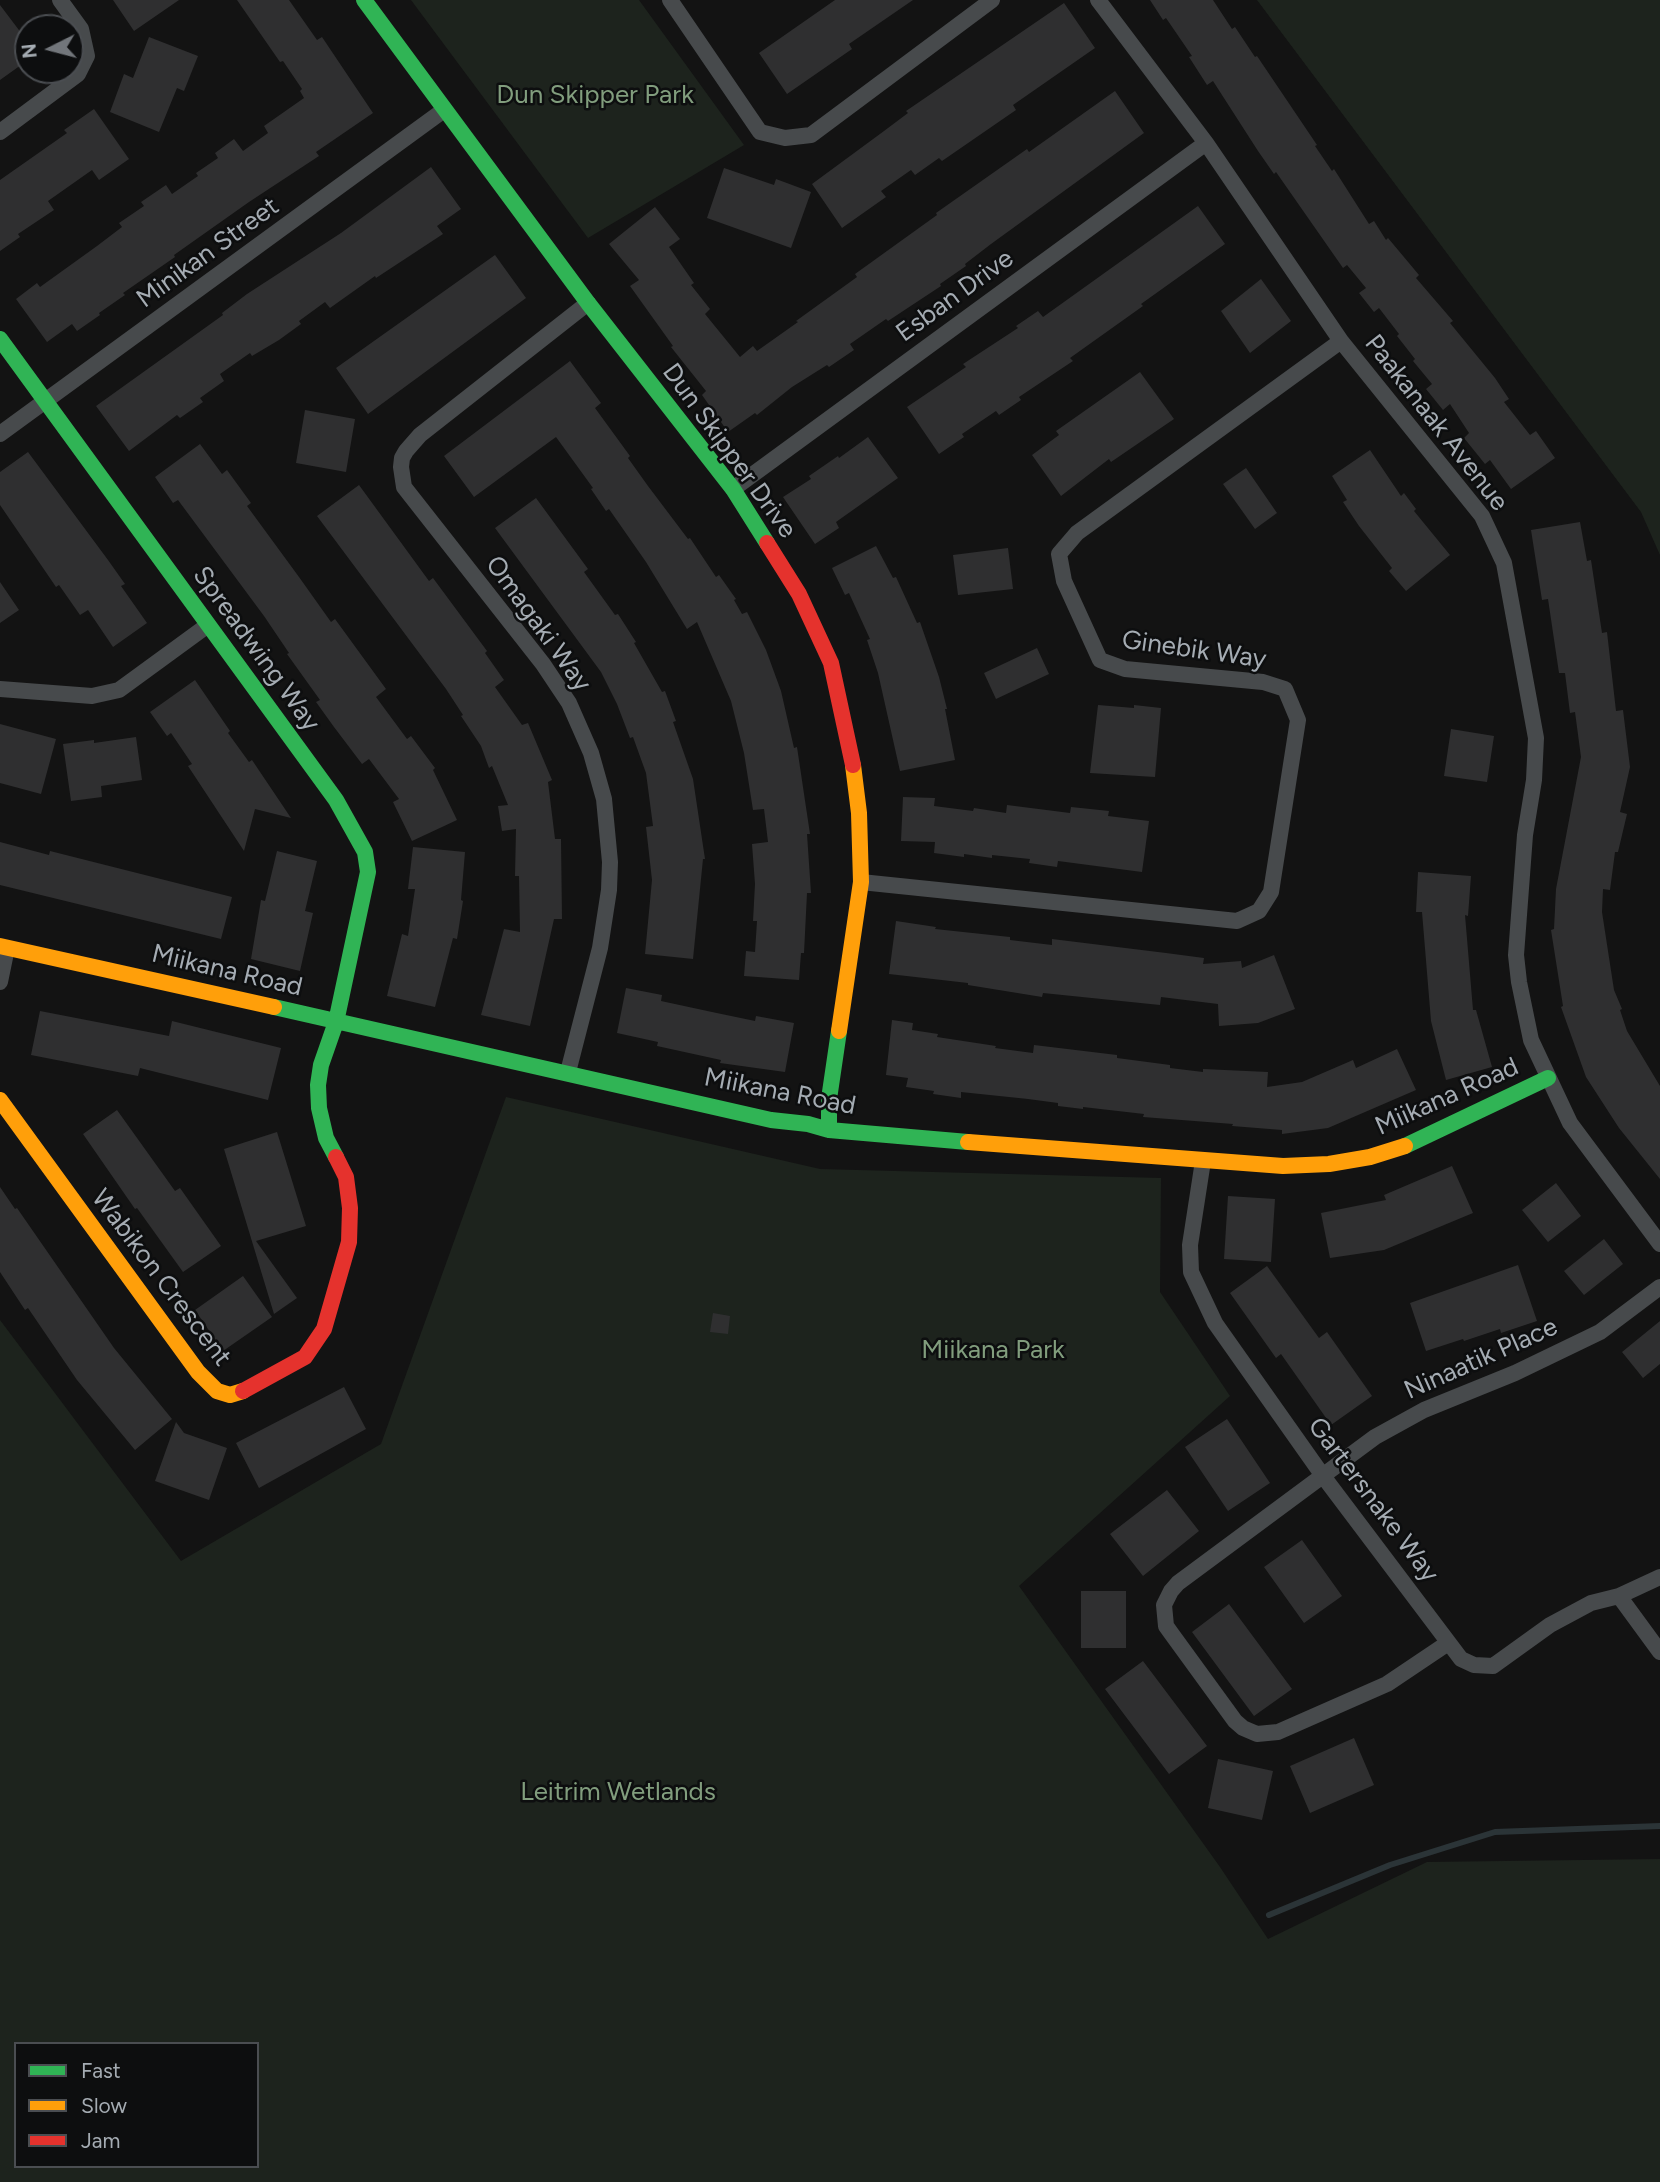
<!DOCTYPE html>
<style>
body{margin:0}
#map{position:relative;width:1660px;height:2182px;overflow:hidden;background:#131313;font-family:Figtree,sans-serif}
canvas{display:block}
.legend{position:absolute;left:14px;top:2042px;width:245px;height:126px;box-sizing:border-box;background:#0d0e0f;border:2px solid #4a4d51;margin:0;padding:9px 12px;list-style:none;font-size:21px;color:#a5acb3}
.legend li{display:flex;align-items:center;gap:14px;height:35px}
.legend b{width:35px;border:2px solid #4a4d51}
.north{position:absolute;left:14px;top:14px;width:70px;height:70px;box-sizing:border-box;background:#0d0e0f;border:2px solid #4a4d51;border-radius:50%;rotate:264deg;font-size:19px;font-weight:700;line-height:28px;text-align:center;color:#a5acb3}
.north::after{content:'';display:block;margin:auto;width:24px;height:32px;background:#72767b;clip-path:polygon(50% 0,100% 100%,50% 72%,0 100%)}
</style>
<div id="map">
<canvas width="1660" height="2182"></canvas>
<ul class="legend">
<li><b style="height:9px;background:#30b455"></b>Fast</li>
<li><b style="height:9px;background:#ff9f0a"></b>Slow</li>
<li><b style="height:9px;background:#e5322d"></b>Jam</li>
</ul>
<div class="north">N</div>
</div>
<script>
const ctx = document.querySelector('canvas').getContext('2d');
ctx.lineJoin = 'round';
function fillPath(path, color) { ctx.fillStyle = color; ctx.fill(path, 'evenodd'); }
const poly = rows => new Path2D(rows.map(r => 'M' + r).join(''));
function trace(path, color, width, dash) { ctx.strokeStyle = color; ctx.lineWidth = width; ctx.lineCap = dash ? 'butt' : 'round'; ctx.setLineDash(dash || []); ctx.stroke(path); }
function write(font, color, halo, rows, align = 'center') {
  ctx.font = font + ' Figtree,sans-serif'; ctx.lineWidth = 5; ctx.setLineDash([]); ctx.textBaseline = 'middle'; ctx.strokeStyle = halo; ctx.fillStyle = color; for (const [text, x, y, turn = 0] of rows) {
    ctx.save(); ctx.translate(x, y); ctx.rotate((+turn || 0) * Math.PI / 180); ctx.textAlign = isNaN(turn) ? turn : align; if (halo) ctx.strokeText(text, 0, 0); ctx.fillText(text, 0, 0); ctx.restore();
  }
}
const green = poly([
 [411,0,639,0,744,145,588,238],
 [1257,0,1660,0,1660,555,1641,512],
 [506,1097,820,1169,1161,1178,1160,1292,1230,1396,1019,1586,1220,1867,1268,1939,1427,1862,1660,1859,1660,2182,0,2182,0,1320,181,1561,381,1444],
 [16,2044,257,2044,257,2166,16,2166]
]);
const stream = poly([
 [1269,1915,1390,1865,1495,1832,1660,1826]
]);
const building = poly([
 [113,0,179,0,134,31],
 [237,0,289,0,317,40,322,37,373,113,316,152,319,156,249,202,174,255,175,257,123,293,125,295,99,313,100,315,77,331,72,324,47,342,16,299,37,283,40,287,97,246,122,227,119,223,144,206,141,202,166,185,172,194,198,176,196,173,218,158,215,153,234,139,243,151,268,133,264,126,304,98,300,91,302,89,283,61,280,62],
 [835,0,913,0,849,44,852,49,787,94,759,53],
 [1150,0,1213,0,1232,29,1235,27,1255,57,1257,56,1317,145,1315,146,1332,171,1334,169,1369,224,1374,221,1386,240,1388,238,1419,275,1416,278,1453,321,1450,323,1495,378,1509,399,1504,402,1530,435,1536,431,1555,458,1511,489,1490,460,1485,464,1464,438,1469,433,1450,404,1443,410,1426,389,1432,384,1413,361,1415,359,1397,336,1399,334,1379,308,1374,312,1359,293,1366,288,1347,265,1343,268,1276,172,1274,174,1258,151,1213,81,1207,85,1189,57,1192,56,1166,18,1163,20],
 [1064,3,1095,48,1013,105,1016,110,942,161,939,158,915,175,911,170,881,191,886,197,842,228,812,184,884,131,908,113,906,111],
 [0,5,28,42,28,60,0,80],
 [149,37,198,56,184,91,177,88,159,132,110,112,124,74,133,78],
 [1115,91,1144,133,991,244,965,264,966,266,940,284,941,286,888,321,886,319,850,344,854,350,829,367,827,365,792,387,757,415,755,413,728,432,702,395,706,391,671,347,673,346,630,286,639,280,609,244,655,207,680,239,669,247,694,283,691,285,710,309,705,314,740,357,753,346,757,351,798,322,796,321,857,277,855,274,937,215,936,213,1027,149,1029,152],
 [94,109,129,159,99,180,92,170,48,201,54,210,18,234,20,237,0,251,0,180,67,133,64,130],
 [431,167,461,209,437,226,443,234,376,278,375,276,330,308,325,302,299,321,301,324,279,340,252,356,250,353,220,374,224,381,200,398,203,402,180,418,177,415,129,451,96,406,223,315,222,313,247,294,341,233],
 [724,168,774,185,776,179,811,192,791,248,707,218],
 [1198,206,1225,244,1141,304,1143,306,1070,358,1073,361,1019,397,1021,400,999,415,996,411,962,434,964,437,939,454,907,407,966,367,963,364,1018,328,1016,326,1038,311,1043,317],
 [495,255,526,298,368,414,336,368],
 [1261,279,1291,321,1250,353,1221,311],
 [570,361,601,403,595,408,630,456,628,458,648,486,688,539,690,538,716,577,719,575,736,599,734,600,742,614,747,612,766,650,781,691,794,748,797,747,810,834,807,834,811,893,807,893,804,953,801,953,799,980,744,976,746,951,755,952,757,921,753,921,755,884,752,844,768,842,764,809,753,810,744,753,731,701,697,622,687,629,646,562,609,509,606,511,591,489,593,488,556,437,474,497,444,456],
 [1140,372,1174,419,1111,462,1109,459,1061,496,1032,455,1059,435,1056,431],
 [305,410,355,419,346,472,296,463],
 [868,437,898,478,836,522,839,528,815,544,783,497,811,479,809,476,838,456,839,458],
 [200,444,222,474,227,470,251,503,247,506,299,577,331,622,335,619,386,689,376,697,407,739,411,736,435,768,433,770,457,820,412,841,393,802,399,799,369,759,362,764,334,727,316,702,320,700,287,654,289,653,264,616,178,500,173,503,155,477],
 [1370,450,1401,496,1404,493,1416,509,1414,511,1450,555,1406,591,1389,571,1392,568,1359,526,1343,502,1347,500,1332,476],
 [28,452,108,560,125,584,121,586,147,623,113,647,88,610,80,615,59,585,56,587,0,505,0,472],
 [1246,468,1277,513,1255,529,1223,484],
 [359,485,429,581,433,578,487,651,485,653,504,680,495,687,522,725,528,723,552,780,548,782,555,839,561,839,562,919,554,919,530,1026,481,1015,504,929,520,932,519,876,515,876,516,829,502,831,498,806,508,805,492,766,489,768,481,746,461,716,463,715,446,689,317,516],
 [536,498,588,569,584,572,615,615,618,614,636,642,634,643,662,692,665,691,676,721,673,722,693,779,705,859,703,859,693,959,645,954,652,880,646,827,653,826,646,773,633,737,630,738,617,704,601,672,495,528],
 [1580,522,1587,561,1591,560,1602,633,1607,632,1616,711,1623,710,1630,767,1620,812,1627,814,1618,852,1615,852,1610,890,1603,889,1602,912,1614,990,1622,1009,1620,1010,1627,1031,1660,1086,1660,1179,1619,1128,1586,1077,1561,1007,1563,1006,1551,930,1554,929,1556,889,1581,757,1575,712,1570,713,1565,673,1559,673,1548,599,1542,600,1531,530],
 [876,546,893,578,896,577,917,623,920,622,939,677,947,709,945,709,955,760,900,771,878,673,867,640,870,639,849,593,845,595,832,568],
 [1008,548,1013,589,958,595,953,555],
 [0,582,19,610,0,623],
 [1037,648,1049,674,996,699,984,673],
 [195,680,230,731,228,733,249,762,252,760,291,818,255,809,244,851,188,766,192,764,171,733,167,736,150,712],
 [1098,705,1134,708,1134,705,1161,708,1155,777,1090,773],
 [0,724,56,739,41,794,0,783],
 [1451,729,1494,736,1487,782,1444,776],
 [136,737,142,780,101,786,102,797,71,801,63,744,94,740,94,743],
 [903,797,935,798,934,806,973,811,974,808,1006,813,1007,805,1070,813,1071,807,1109,811,1108,816,1149,821,1142,872,1058,861,1057,867,1029,863,1030,859,992,855,992,858,964,854,964,857,934,853,935,842,901,841],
 [0,842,49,855,50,851,232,897,221,939,0,885],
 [413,847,465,852,461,900,463,901,457,939,453,938,435,1007,387,996,402,934,408,936,415,889,408,889],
 [277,851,317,861,305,911,313,913,300,971,251,959,261,900,265,901],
 [1418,872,1471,876,1468,916,1465,915,1473,1010,1476,1010,1492,1067,1446,1080,1431,1021,1422,912,1416,912],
 [896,921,936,927,935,929,1010,937,1010,940,1052,945,1052,939,1166,953,1204,958,1203,964,1241,961,1242,968,1274,955,1295,1009,1258,1023,1219,1026,1218,1004,1161,997,1160,1005,1043,993,1042,997,968,985,968,983,889,974],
 [626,988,662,995,661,1001,712,1012,755,1021,756,1016,794,1023,785,1072,720,1063,721,1060,657,1046,658,1042,617,1033],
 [40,1011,169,1036,172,1021,281,1048,268,1100,140,1068,138,1076,31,1055],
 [892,1020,913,1023,912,1030,938,1034,937,1037,996,1046,995,1048,1033,1053,1034,1045,1117,1055,1117,1058,1170,1065,1170,1068,1203,1072,1203,1069,1268,1072,1267,1087,1302,1082,1353,1060,1356,1068,1397,1049,1416,1090,1328,1128,1282,1134,1282,1130,1232,1126,1233,1124,1143,1117,1144,1114,1083,1107,1083,1109,1058,1106,1058,1103,1028,1099,961,1092,961,1098,933,1094,934,1091,906,1087,908,1078,886,1075],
 [117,1110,175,1191,180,1188,221,1246,183,1272,137,1208,135,1209,83,1134],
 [277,1132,306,1226,256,1241,297,1298,274,1314,224,1149],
 [1452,1166,1473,1213,1384,1250,1330,1258,1321,1213,1386,1200,1384,1195],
 [1556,1183,1581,1216,1548,1242,1522,1210],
 [0,1187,15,1209,17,1208,114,1348,172,1419,135,1450,77,1380,28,1308,25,1310,0,1272],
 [1228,1196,1275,1199,1271,1262,1224,1259],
 [1604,1239,1623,1264,1584,1295,1564,1271],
 [1518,1265,1537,1321,1501,1333,1500,1329,1464,1341,1463,1339,1426,1351,1410,1303],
 [1267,1266,1319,1338,1327,1332,1372,1396,1331,1425,1281,1354,1276,1358,1230,1293],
 [243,1276,272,1317,223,1351,195,1310],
 [713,1313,730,1316,728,1334,710,1332],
 [1660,1321,1660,1364,1643,1378,1622,1352],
 [344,1387,366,1429,259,1488,236,1443],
 [1227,1419,1270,1483,1228,1511,1185,1447],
 [176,1422,184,1433,227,1448,209,1500,155,1481],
 [1167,1490,1199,1531,1143,1576,1110,1534],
 [1302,1540,1342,1596,1304,1623,1264,1567],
 [1081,1591,1126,1591,1126,1648,1081,1648],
 [1229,1604,1292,1689,1254,1716,1192,1632],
 [1143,1661,1207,1746,1169,1774,1105,1689],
 [1354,1738,1374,1785,1310,1813,1290,1766],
 [1218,1759,1273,1771,1262,1820,1208,1808]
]);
const street = poly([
 [670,0,760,132,785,138,811,135,992,0],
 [1098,0,1206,143,1341,341,1482,516,1504,563,1536,738,1534,780,1525,835,1516,955,1519,982,1531,1040,1570,1123,1660,1244],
 [0,132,78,74,87,56,81,29,60,0],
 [0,434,444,110],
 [733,489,1206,143],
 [0,689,92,696,119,690,208,625],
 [861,882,1237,921,1259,911,1271,892,1298,720,1285,689,1263,682,1125,669,1100,660,1064,581,1059,554,1077,533,1341,341],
 [0,982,7,948],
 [568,1072,600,948,609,890,610,862,604,799,591,753,569,703,543,664,404,487,401,467,402,458,406,451,420,435,588,303],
 [1203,1161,1190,1245,1191,1272,1215,1323,1323,1476,1461,1659,1474,1665,1493,1666,1550,1625,1591,1603,1619,1596,1660,1577],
 [1619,1596,1660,1652],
 [1448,1643,1387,1684,1278,1732,1257,1734,1243,1728,1235,1721,1171,1633,1166,1626,1164,1605,1171,1591,1178,1583,1375,1437,1424,1410,1515,1373,1600,1332,1660,1287]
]);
const fast = poly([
 [364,0,588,303,733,489,767,543],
 [0,339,336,800,365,852,368,872,336,1022,321,1065,318,1085,319,1108,326,1138,336,1157],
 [274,1007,771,1120,808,1124,829,1130,968,1142],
 [829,1130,829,1099,839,1031],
 [1405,1146,1548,1078]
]);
const slow = poly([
 [0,946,274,1007],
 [839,1031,861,882,859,813,853,765],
 [0,1100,198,1372,217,1391,230,1395,243,1391],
 [968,1142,1283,1166,1329,1164,1370,1157,1405,1146]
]);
const jam = poly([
 [767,543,799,594,831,663,853,765],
 [243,1391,305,1357,324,1329,349,1242,350,1208,346,1177,336,1157]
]);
const parkNames = [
 ["Dun Skipper Park",595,95],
 ["Miikana Park",993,1350],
 ["Leitrim Wetlands",618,1792]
];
const streetNames = [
 ["Minikan Street",208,253,-36],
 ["Esban Drive",955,296,-36],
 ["Paakanaak Avenue",1436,423,52],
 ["Dun Skipper Drive",729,451,54],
 ["Omagaki Way",538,624,54],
 ["Spreadwing Way",256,649,54],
 ["Ginebik Way",1194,650,8],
 ["Miikana Road",227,971,13],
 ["Miikana Road",780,1092,11],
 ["Miikana Road",1447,1097,-24],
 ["Wabikon Crescent",161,1278,53],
 ["Ninaatik Place",1481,1359,-24],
 ["Gartersnake Way",1373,1500,53]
];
fillPath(green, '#1d231d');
trace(stream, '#2b3437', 6);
fillPath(building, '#2f2f30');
trace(street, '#474a4c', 16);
trace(fast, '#30b455', 16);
trace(slow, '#ff9f0a', 16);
trace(jam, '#e5322d', 16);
write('26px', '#819d7d', '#0d0e0f', parkNames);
write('26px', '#a5acb3', '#0d0e0f', streetNames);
</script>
